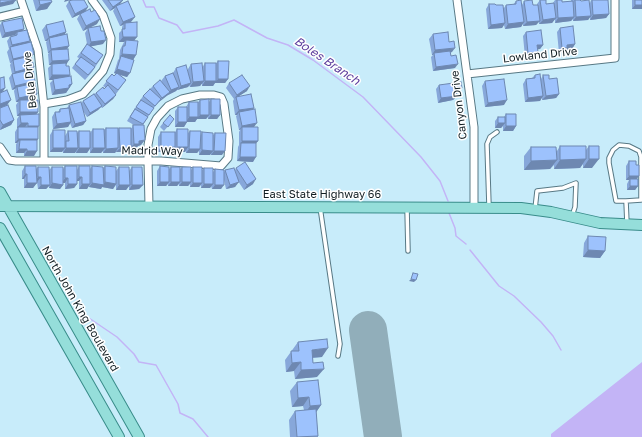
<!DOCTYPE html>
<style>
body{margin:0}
canvas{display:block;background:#c8ecfa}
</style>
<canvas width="642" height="437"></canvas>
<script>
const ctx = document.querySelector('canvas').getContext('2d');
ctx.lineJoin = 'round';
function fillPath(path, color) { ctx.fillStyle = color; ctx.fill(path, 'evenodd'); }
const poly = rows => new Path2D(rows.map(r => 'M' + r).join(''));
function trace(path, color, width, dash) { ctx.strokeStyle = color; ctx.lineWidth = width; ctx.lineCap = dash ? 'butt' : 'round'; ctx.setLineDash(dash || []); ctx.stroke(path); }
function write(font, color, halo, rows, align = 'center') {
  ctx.font = font + ' "Golos Text",sans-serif'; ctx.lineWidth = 3; ctx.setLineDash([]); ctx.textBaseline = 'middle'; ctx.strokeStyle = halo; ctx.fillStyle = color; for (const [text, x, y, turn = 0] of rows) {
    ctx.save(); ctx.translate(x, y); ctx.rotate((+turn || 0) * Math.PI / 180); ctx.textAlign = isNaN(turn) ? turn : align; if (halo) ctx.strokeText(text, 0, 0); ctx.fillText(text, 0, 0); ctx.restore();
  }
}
const water = poly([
 [642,362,642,437,551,437,551,434]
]);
const stream = poly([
 [143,0,146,7,154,7,159,18,177,25,183,33,218,26,234,20,267,38,288,45,313,60,363,97,421,157,440,181,448,201],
 [449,213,455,228,456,236,466,244],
 [470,250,499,286,514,296,541,322,553,336,561,350],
 [83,314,117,337,134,354,139,362,156,365,178,404,180,413,193,419,208,437]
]);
const runway = poly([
 [368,330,383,437]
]);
const service = poly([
 [626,201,641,200,641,157,639,151,629,146,619,145,613,150,609,158,609,163,616,201,626,201,627,224],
 [489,206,487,144,490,137,497,132],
 [320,207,340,344,338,356],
 [407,208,408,251],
 [535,209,537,191,563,188,576,183,575,207,572,216]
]);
const minor = poly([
 [21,0,38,50,44,107,44,161],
 [457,0,474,127,474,207],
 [0,17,25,11],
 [467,74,615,58,615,0],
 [44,104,67,100,83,94,103,71,110,54,111,38,103,15,92,0],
 [0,147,9,160,16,161,161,161,221,166,228,158,229,141,224,104,221,97,214,95,200,95,182,99,168,106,157,118,151,129,148,145,148,161,149,206]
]);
const primary = poly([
 [0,192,139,437],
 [0,206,521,208,551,212,600,223,642,225],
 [0,228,119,437]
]);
const wall = poly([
 [33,0,51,0,47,9,36,11],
 [102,0,123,0,120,4,131,22,129,23,134,41,136,55,133,60,127,77,120,75,126,80,116,94,116,95,113,99,102,108,101,107,98,110,87,117,83,111,86,121,83,125,72,128,70,123,68,127,53,129,52,117,55,112,58,112,60,109,67,108,69,105,81,104,83,101,94,94,106,88,103,86,112,74,114,76,116,74,114,73,118,60,119,59,120,50,124,42,119,42,119,33,122,30,122,27,123,25,120,26,113,11,115,8,110,11],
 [540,0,546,4,553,3,555,0,562,0,562,2,571,1,571,0,580,0,581,1,590,3,591,0,609,14,606,18,590,20,590,17,588,20,573,21,573,19,571,21,555,23,555,19,552,23,539,24,539,21,536,25,523,26,523,23,521,27,505,29,504,25,502,28,488,29,486,9,489,4,504,8,506,5,513,5,516,1,522,5,524,1,533,5,537,5,537,4],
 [627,0,642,0,642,9,632,9,632,0],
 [69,1,85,11,97,24,83,31,77,19,80,14,72,18,66,6],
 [2,22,23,31,30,41,28,43,34,67,32,69,35,81,34,83,34,99,27,100,38,112,36,114,38,128,38,139,37,140,34,156,24,156,24,153,16,153,16,144,17,143,15,143,15,132,18,127,17,128,17,119,19,116,17,116,16,105,18,102,16,102,14,91,15,89,12,90,9,78,12,74,10,65,11,63,10,63,7,52,9,49,7,41,10,37,15,35,2,38,0,31,0,25],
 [46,25,66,32,64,35,69,46,67,49,66,66,70,75,69,76,72,84,66,93,52,95,50,83,53,80,49,80,48,68,51,65,49,65,48,54,49,53,48,53,46,42,47,41,45,41,42,30],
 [88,28,103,44,91,46,103,55,92,72,85,80,72,68,79,58,77,57,87,44,85,33],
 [560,28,575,44,572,49,566,50,564,52,559,53,557,32],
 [526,32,543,45,540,49,537,49,535,56,525,57,523,36],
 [433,34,449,42,452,52,450,53,455,68,433,71,431,57,433,55,432,55,429,39],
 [218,61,228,79,225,83,215,83,213,86,202,86,202,83,200,86,190,87,189,85,188,87,177,90,176,91,166,96,159,102,153,109,143,125,141,145,138,146,136,148,131,148,128,152,116,152,116,151,115,153,103,153,103,151,101,153,90,153,90,149,87,153,76,153,76,151,75,153,63,153,63,150,62,152,50,152,50,135,53,130,65,143,65,136,68,131,77,133,79,131,90,133,93,129,104,130,106,128,118,130,119,128,131,129,133,125,134,125,127,121,132,113,143,96,153,86,162,83,161,81,165,76,173,73,176,68,188,73,188,69,191,64,202,68,205,63,216,63],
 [535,75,541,79,543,75,549,79,559,94,556,98,542,100,542,97,540,101,525,102,523,84,526,79,532,78],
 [485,81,504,105,485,107,482,86],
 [229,83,247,91,239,96,254,108,253,109,254,127,258,141,256,143,253,162,237,161,238,147,239,145,239,132,240,130,239,130,236,116,237,115,235,115,233,101,234,99,226,88],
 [439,85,462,88,458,92,456,93,457,96,453,100,438,103,436,89],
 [2,92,14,120,11,125,0,130,0,108],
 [211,99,220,115,217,119,208,119,208,117,206,119,197,119,195,122,187,122,184,127,175,127,175,111,178,107,186,107,189,102,198,102,200,100,209,102],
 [506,114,516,126,513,131,503,131,503,126,501,128,495,128,495,121,498,117,504,117],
 [174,119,164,131,160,127,163,123],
 [177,129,188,133,190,131,201,135,202,132,213,135,215,133,222,155,211,155,211,153,210,155,199,155,199,151,197,153,186,153,186,150,185,152,174,152,174,150,172,152,158,152,158,137,161,132,175,132],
 [560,146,586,150,589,146,592,168,583,168,583,164,580,168,554,169,554,165,550,169,524,170,524,156,531,147,557,151],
 [629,161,637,179,638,186,635,190,627,190,627,184,629,180,626,180,626,166],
 [25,166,36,169,38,167,49,170,52,167,63,169,65,166,77,170,79,166,90,169,92,166,103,168,105,166,116,171,119,167,129,171,132,167,143,185,139,189,129,190,129,186,126,190,116,190,116,185,113,189,102,187,101,189,89,187,89,186,87,189,79,189,79,181,77,181,77,184,74,188,65,189,65,183,63,183,63,185,60,189,49,188,49,186,46,189,38,189,37,182,33,188,24,188,24,179,22,179,22,171],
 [160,166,169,169,171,167,180,169,182,167,191,170,193,167,202,170,204,168,213,172,215,169,224,172,225,170,235,170,236,168,253,184,244,190,238,181,235,187,226,189,224,180,221,189,212,189,211,186,210,188,201,188,201,185,199,187,190,187,190,184,188,186,179,186,179,184,177,186,168,186,168,184,166,186,157,186,157,171],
 [588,236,605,251,600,258,583,257,584,243],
 [298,342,322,357,313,358,313,363,317,377,295,379,294,371,286,372,285,360],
 [297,382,321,405,316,412,318,436,318,437,290,437,289,420,295,411,304,410,303,406,292,407,290,391]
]);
const shadedWall = poly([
 [16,0,13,4,0,7,0,3],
 [65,0,71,0,64,2],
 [123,0,120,4,116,6,115,8,110,11,113,7],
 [52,2,47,9,36,11,40,5],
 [635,5,642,5,642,9,632,9],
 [88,7,85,12,72,18,75,14],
 [609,14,606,18,590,20,593,15],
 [591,16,588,20,573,21,576,17],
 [135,17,131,22,125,24,125,23,123,25,120,26,123,22],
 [574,17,571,21,555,23,558,18],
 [556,18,552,23,539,24,543,20],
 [100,19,97,24,83,31,86,26],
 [540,21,536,25,523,26,527,22],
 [524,22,521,27,505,29,508,24],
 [505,23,502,28,488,29,491,25],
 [24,29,21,34,17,32,15,35,2,38,5,33],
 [66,32,63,37,49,38,47,41,45,41,49,37],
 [123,37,137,37,134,41,126,40,124,42,119,42],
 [106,40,103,44,88,47,91,42],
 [30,41,27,45,11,48,12,45],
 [575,44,572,49,566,50,564,52,559,53,562,48,567,45],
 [537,45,543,45,540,49,534,50],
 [69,46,66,50,51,50,49,53,48,53,51,49],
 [455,48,452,52,435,55,434,53,433,55,432,55,435,50],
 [538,52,535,56,525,57,528,53],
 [34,54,30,59,13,60,10,63,13,59],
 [122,54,136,55,133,60,121,56,119,58],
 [69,60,66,65,52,64,51,65,49,65,52,61],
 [458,64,455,68,433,71,436,67],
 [34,67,31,72,12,76,15,72],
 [117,69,130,73,127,77,114,73],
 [52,75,70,75,67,79,53,79,53,80,49,80],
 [218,79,228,79,225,83,215,83,213,86,202,86,205,81,216,81],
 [35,81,32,86,17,87,15,89,12,90,15,86],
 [204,81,200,86,190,87,193,82],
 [191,83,188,87,177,90,181,86],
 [72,84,66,93,52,95,55,90,69,85],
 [250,86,247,91,236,98,236,97,234,99,237,95],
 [179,87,176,91,168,95,159,102,162,98,171,90],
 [5,88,2,93,0,93,0,90],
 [462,88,458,92,452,93,456,89],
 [37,94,34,99,20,102,20,100,18,102,16,102,19,98],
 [559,94,556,98,542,100,546,96],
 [116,95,113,99,102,108,105,104],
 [457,96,453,100,438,103,441,98],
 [543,96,540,101,525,102,528,98],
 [11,100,7,105,0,108,0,104],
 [507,100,504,105,485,107,488,103],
 [102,106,98,110,87,117,90,113],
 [254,108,251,112,239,112,237,115,235,115,239,110],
 [20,112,38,112,35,116,20,115,19,116,17,116],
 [200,115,209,115,206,119,197,119,195,122,186,122,189,117,198,117],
 [211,115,220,115,217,119,208,119],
 [14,120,11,125,0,130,3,125],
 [86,121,83,125,72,128,75,124],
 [71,122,68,127,53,129,57,124],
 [178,122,187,122,184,127,175,127],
 [21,123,28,123,25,127,17,128],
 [257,123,254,127,242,127,240,130,239,130,242,126],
 [498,123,505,123,501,128,495,128],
 [28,126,39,126,36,130,25,130],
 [506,126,516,126,513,131,503,131],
 [18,139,38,139,35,143,20,140,17,143,15,143],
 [145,140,141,145,138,146,136,148,131,148,128,152,116,152,120,148,131,147,134,144,139,141],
 [242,141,258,141,254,146,241,143],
 [175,147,172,152,158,152,161,148],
 [177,147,188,147,185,152,174,152],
 [53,148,65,148,62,152,50,152],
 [66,148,78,148,75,153,63,153],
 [79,148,90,148,87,153,76,153],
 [93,148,105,148,101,153,90,153],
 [118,148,115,153,103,153,106,149],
 [19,149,27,149,24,153,16,153],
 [189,149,200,149,197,153,186,153],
 [202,150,213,151,210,155,199,155],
 [27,151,37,151,34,156,24,156],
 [214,151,225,151,222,155,211,155],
 [240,157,256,157,253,162,237,161],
 [586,159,580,168,554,169,560,160],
 [589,159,599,159,592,168,583,168],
 [557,160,550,169,524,170,531,161],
 [25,174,27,174,24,179,22,179],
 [629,176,639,176,636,180,630,179,629,180,626,180],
 [38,177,41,177,37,182,35,182],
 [79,177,82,177,79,181,76,181],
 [65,178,68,178,65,183,62,183],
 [256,179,253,184,244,190,247,185],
 [105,182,116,184,113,189,102,187,101,189,89,187,92,183,103,184],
 [160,182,169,182,166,186,157,186],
 [171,182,180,182,177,186,168,186],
 [182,182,191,182,188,186,179,186],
 [239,182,235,187,226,189,230,185],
 [27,183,37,183,33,188,24,188],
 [52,183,63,185,60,189,49,188],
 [193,183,202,183,199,187,190,187],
 [68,184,77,184,74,188,65,189],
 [82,184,90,184,87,189,79,189],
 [204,184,213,184,210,188,201,188],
 [41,185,50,185,46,189,38,189],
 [119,185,130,185,126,190,116,190],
 [132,185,143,185,139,189,129,190],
 [215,185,224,185,221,189,212,189],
 [630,186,638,186,635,190,627,190],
 [588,250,605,251,600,258,583,257],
 [411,279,416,280,414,282,409,281],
 [328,348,322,357,306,358,312,350],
 [301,362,294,371,286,372,292,363],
 [324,369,317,377,295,379,301,370],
 [309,397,303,406,292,407,298,398],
 [321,405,315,414,304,415,310,406]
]);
const building = poly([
 [0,0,16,0,0,3,0,0],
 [39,0,51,0,52,2,40,5,39,0],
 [72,0,84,0,88,7,75,14,69,1,72,0],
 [108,0,123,0,113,7,108,0],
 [521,0,524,22,508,24,506,5,516,4,516,1,521,0],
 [532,0,533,5,538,5,540,21,527,22,524,1,532,0],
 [540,0,546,0,546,4,554,3,556,18,543,20,540,0],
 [557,0,562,0,562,2,573,1,574,17,558,18,557,0],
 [575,0,580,0,581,1,589,0,591,16,576,17,575,0],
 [592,0,608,0,609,14,593,15,592,0],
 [635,0,642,0,642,5,635,5,635,0],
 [128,1,135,17,123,22,116,6,128,1],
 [489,4,495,4,496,5,503,5,505,23,491,25,489,4],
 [90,9,91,12,95,10,100,19,86,26,80,14,90,9],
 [22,18,24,29,5,33,2,22,22,18],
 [63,21,66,32,49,37,46,25,63,21],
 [137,22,137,37,123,37,122,29,125,29,125,23,137,22],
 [100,26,101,31,104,31,106,40,91,42,88,28,100,26],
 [573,26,575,44,567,45,567,48,562,48,560,28,573,26],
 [27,30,30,41,12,45,10,37,17,35,17,32,27,30],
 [541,30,543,45,537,45,538,52,528,53,526,32,541,30],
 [448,32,449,42,454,41,455,48,435,50,433,34,448,32],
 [67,34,69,46,51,49,49,38,67,34],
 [126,40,138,41,136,55,122,54,123,46,125,46,126,40],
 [31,42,34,54,13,59,10,47,31,42],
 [87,44,103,55,96,64,81,53,87,44],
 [68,49,69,60,52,61,51,50,68,49],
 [450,51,451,56,456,55,458,64,436,67,434,53,450,51],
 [31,56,34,67,15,72,13,60,31,56],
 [121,56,134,60,130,73,117,69,121,56],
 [81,57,95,67,88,75,75,64,81,57],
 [218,61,229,61,228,79,218,79,218,61],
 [66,63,66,66,69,66,70,75,52,75,52,64,66,63],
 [202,63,204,81,193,82,191,64,202,63],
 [205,63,216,63,216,81,205,81,205,63],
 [186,65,191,83,181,86,176,68,186,65],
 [33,69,35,81,15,86,12,74,33,69],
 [117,73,126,80,118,90,106,81,112,74,114,76,117,73],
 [173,73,179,87,171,90,165,76,173,73],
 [540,74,543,96,528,98,526,79,535,78,535,75,540,74],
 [242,75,250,86,237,95,229,83,242,75],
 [543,75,549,75,549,79,557,78,559,94,546,96,543,75],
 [71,76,72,84,69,85,69,88,55,90,53,79,71,76],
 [4,77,5,88,0,90,0,78,4,77],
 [504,79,507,100,488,103,485,81,504,79],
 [160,80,170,92,162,98,153,86,160,80],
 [461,82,462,88,456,89,457,96,441,98,439,85,461,82],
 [35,83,37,94,19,98,17,87,35,83],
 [108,85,116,95,105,104,96,93,103,87,104,89,108,85],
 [150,89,161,99,155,106,143,96,150,89],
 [7,90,11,100,0,104,0,93,7,90],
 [94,94,102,106,90,113,83,101,94,94],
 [251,94,254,108,239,110,236,97,251,94],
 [209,99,209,115,200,115,200,100,209,99],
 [211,99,220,99,220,115,211,115,211,99],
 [20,100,38,100,38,112,20,112,20,100],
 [141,100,154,108,149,115,136,107,141,100],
 [81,102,86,121,75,124,69,105,81,102],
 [189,102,198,102,198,117,189,117,189,102],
 [8,105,14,120,3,125,0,120,0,108,8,105],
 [178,107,187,107,187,122,178,122,178,107],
 [69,108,71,122,57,124,55,112,60,112,60,109,69,108],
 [135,109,148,117,143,124,130,117,135,109],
 [255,109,257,123,242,126,239,112,255,109],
 [39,114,39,126,28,126,28,123,21,123,20,115,39,114],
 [506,114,516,114,516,126,506,126,506,114],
 [170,115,174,119,168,127,163,123,170,115],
 [498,117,505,117,505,123,498,123,498,117],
 [133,125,144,125,145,140,139,141,139,144,134,144,133,125],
 [18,127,38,127,38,139,18,139,18,127],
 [242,127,258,127,258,141,242,141,242,127],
 [106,128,118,128,118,148,106,149,106,128],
 [119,128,131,128,131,147,120,148,119,128],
 [93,129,104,129,105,148,93,148,93,129],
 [177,129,188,129,188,147,177,147,177,129],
 [53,130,65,130,65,148,53,148,53,130],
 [68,131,77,131,78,148,66,148,66,141,69,141,68,131],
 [79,131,90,131,90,148,79,148,79,131],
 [190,131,201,131,200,149,189,149,190,131],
 [161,132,175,132,175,147,161,148,161,132],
 [202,132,213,133,213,151,202,150,202,132],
 [215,133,226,133,225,151,214,151,215,133],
 [20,140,37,140,37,151,27,151,27,149,19,149,20,140],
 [241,143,256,143,256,157,240,157,241,143],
 [560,146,586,146,586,159,560,160,560,146],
 [589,146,599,146,599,159,589,159,589,146],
 [531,147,556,147,557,160,531,161,531,147],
 [629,161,636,161,636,165,639,165,639,176,629,176,629,161],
 [245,162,256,179,247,185,236,168,245,162],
 [25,166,36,166,37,183,27,183,27,174,25,174,25,166],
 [65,166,77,166,77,184,68,184,68,178,65,178,65,166],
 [79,166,90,166,90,184,82,184,82,177,79,177,79,166],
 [92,166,103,167,104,185,92,183,92,166],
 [105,166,116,167,116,184,105,182,105,166],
 [160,166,169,167,169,182,160,182,160,166],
 [38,167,49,167,50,185,41,185,41,177,38,177,38,167],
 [52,167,63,167,63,185,52,183,52,167],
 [119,167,129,167,130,185,119,185,119,167],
 [132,167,142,167,143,185,132,185,132,167],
 [171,167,180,167,180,182,171,182,171,167],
 [182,167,191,167,191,182,182,182,182,167],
 [193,167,202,167,202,183,193,183,193,167],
 [204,168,213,168,213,184,204,184,204,168],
 [234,168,239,182,230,185,225,170,234,168],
 [215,169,224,170,224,185,215,185,215,169],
 [630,179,638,179,638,186,630,186,630,179],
 [588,236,606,237,605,251,588,250,588,236],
 [413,273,418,274,416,280,411,279,413,273],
 [327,339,328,348,312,350,313,363,323,362,324,369,301,370,301,362,292,363,291,351,299,351,298,342,327,339],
 [318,380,321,405,310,406,309,397,298,398,297,382,318,380],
 [316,409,318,436,297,437,295,411,316,409]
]);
const streetNames = [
 ["Lowland Drive",540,55,-6],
 ["Bella Drive",30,80,-96],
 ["Canyon Drive",459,105,-97],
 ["Madrid Way",152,151,1],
 ["East State Highway 66",322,195],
 ["North John King Boulevard",80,309,60]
];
const waterNames = [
 ["Boles Branch",327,61,34]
];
fillPath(water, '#c3b4f6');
trace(stream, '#c3b4f6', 1.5);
trace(runway, '#91aeba', 38);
trace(service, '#587985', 5.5);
trace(minor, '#587985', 9);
trace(primary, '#398c8a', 12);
trace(service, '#fff', 3.5);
trace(minor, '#fff', 7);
trace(primary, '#95deda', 10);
fillPath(wall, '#87a7da');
fillPath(shadedWall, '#6e88b1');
fillPath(building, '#9dc2fd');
trace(building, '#6e88b1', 1);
write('11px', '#111e23', '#fff', streetNames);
write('italic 12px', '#5f419f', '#fff', waterNames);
</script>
